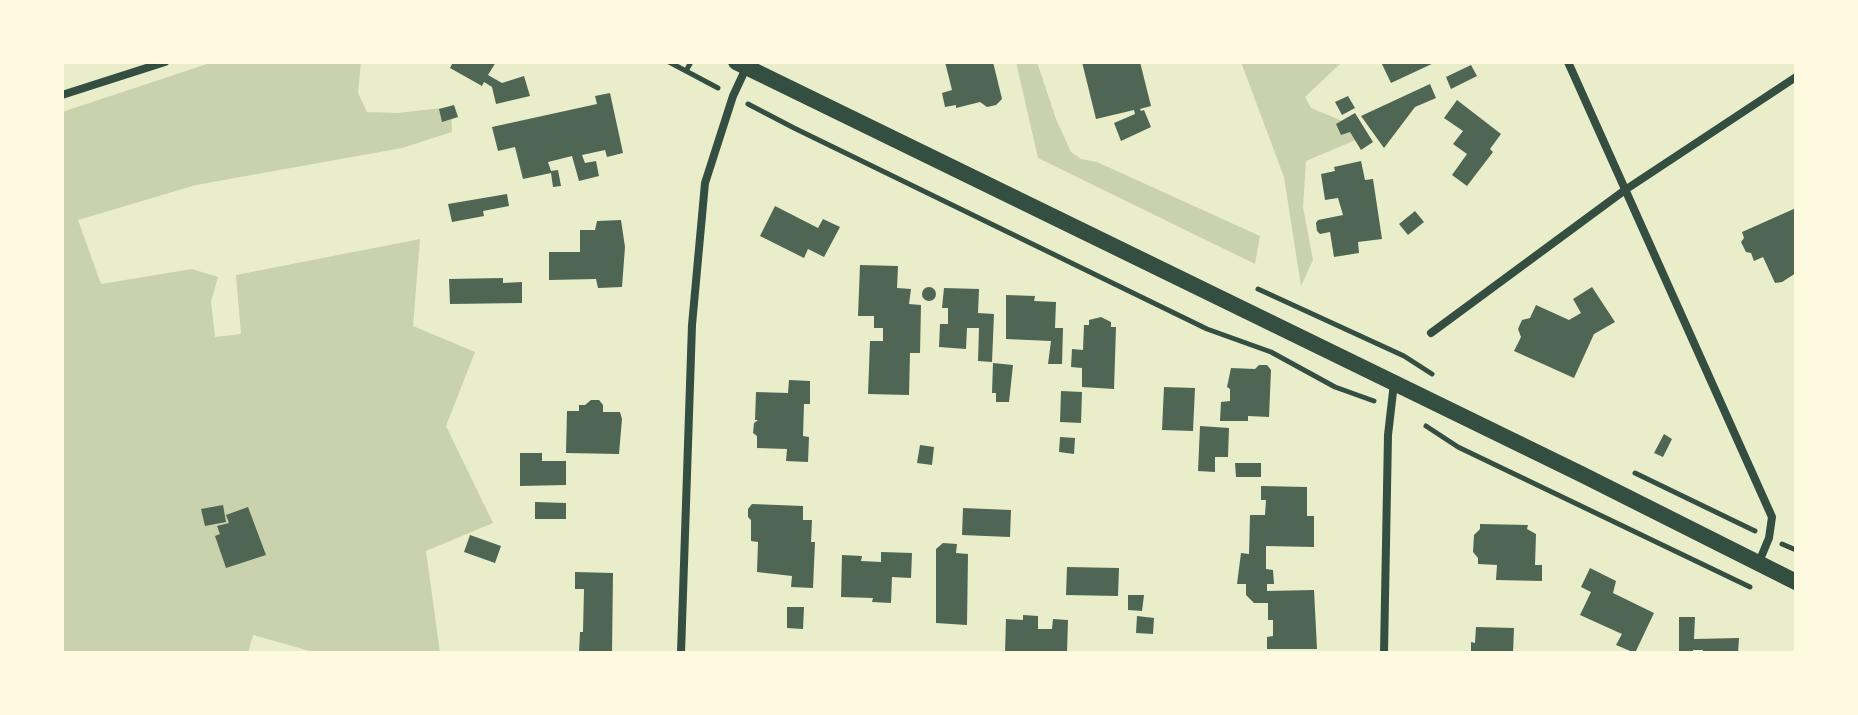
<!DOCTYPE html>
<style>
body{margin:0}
#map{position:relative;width:1858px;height:715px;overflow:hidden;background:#e9edc9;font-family:"Alegreya Sans",sans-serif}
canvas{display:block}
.frame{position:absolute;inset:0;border:64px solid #fefae0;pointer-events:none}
</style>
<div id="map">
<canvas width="1858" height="715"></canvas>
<div class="frame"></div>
</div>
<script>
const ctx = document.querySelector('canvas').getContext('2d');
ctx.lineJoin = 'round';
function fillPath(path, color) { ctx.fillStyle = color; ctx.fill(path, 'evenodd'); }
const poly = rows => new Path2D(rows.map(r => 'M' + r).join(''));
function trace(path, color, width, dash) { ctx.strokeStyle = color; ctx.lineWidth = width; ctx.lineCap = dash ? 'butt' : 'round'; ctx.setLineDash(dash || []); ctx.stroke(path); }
const green = poly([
 [213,62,361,62,358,93,367,112,397,113,451,107,452,132,402,148,196,185,78,220,101,284,192,269,218,277,211,302,215,337,241,334,236,275,420,239,413,326,475,352,446,426,493,523,426,551,440,653,317,653,253,635,248,653,62,653,62,112],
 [1016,62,1037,62,1056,119,1071,152,1081,159,1097,162,1260,236,1255,264,1038,158],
 [1241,62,1342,62,1305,97,1311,108,1345,122,1358,139,1306,161,1303,207,1313,260,1301,286,1284,177]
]);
const building = poly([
 [453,62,496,62,488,75,502,83,524,76,530,96,496,104,492,87,484,82,482,86,450,68],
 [945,62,993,62,1002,99,996,105,987,107,980,102,956,108,956,105,945,107,942,93,952,90],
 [1082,62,1140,62,1151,106,1140,109,1141,111,1144,110,1151,127,1121,141,1114,123,1135,114,1134,110,1096,119],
 [1381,62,1436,62,1391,83],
 [1471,65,1477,76,1451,89,1446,77],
 [1430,84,1436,98,1415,107,1384,148,1361,116],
 [610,93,623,153,607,157,605,150,582,155,585,163,596,161,599,176,579,181,572,156,548,162,551,171,558,170,561,186,553,187,551,173,523,179,515,147,498,151,492,127,597,104,595,96],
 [1348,96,1355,108,1342,115,1335,102],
 [1457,100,1501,134,1490,149,1493,152,1467,186,1452,175,1467,154,1453,144,1463,131,1444,118],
 [454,105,458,117,442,122,439,109],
 [1355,113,1373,142,1361,150,1350,132,1341,135,1336,124],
 [1361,161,1365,180,1373,179,1382,239,1358,242,1359,253,1334,257,1330,232,1320,234,1317,231,1316,223,1318,220,1343,215,1338,198,1325,200,1321,174,1335,171,1334,167],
 [507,194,509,206,483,211,484,216,452,222,448,204],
 [775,206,818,228,823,219,840,227,824,257,808,249,804,258,760,236],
 [1796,208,1796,273,1782,282,1775,283,1763,257,1754,261,1751,253,1746,252,1741,242,1744,238,1742,232],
 [1415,211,1424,222,1408,235,1399,224],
 [621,220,625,247,622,287,598,288,596,279,549,280,549,252,580,252,580,230,595,230,597,221],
 [860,265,898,266,897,288,911,289,909,304,921,305,920,353,910,353,909,395,868,394,870,341,883,341,883,328,874,328,874,316,858,316],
 [503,278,503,283,522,282,522,303,450,304,449,279],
 '922 294a7 7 0 1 1 14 0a7 7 0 1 1-14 0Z',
 [1592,287,1615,322,1594,334,1574,378,1514,351,1521,337,1518,329,1522,320,1530,318,1536,305,1569,320,1581,313,1573,299],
 [944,288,979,289,978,313,994,314,992,362,978,361,979,328,967,328,966,349,939,347,940,324,948,324,948,308,942,308],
 [1006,295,1035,296,1034,301,1056,302,1055,328,1063,328,1062,364,1048,364,1051,341,1006,339],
 [1101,317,1111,322,1111,327,1116,327,1114,389,1082,387,1082,368,1071,367,1072,349,1083,350,1084,325,1089,325,1089,320],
 [993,363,1013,365,1009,402,996,402,996,393,992,393],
 [1259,365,1267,365,1271,370,1269,417,1248,416,1248,421,1220,421,1221,402,1230,401,1230,389,1227,387,1231,368,1255,369],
 [789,380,810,381,810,404,804,404,803,436,809,437,808,462,786,461,787,449,757,448,757,436,753,433,754,423,758,420,755,420,756,392,788,393],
 [1164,387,1195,388,1193,431,1162,430],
 [1061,391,1082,392,1081,423,1060,422],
 [591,400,599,400,603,405,603,412,620,412,622,419,619,454,566,453,567,411,579,411,579,405,585,405],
 [1200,426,1229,428,1228,457,1215,457,1215,472,1198,471],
 [1664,434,1672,439,1663,457,1654,453],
 [1060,437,1075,438,1074,454,1059,452],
 [920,445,934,447,932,465,917,463],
 [520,453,542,453,542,461,566,461,566,485,520,486],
 [1235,463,1261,463,1261,477,1236,477],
 [1261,486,1307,487,1307,516,1314,516,1314,547,1266,546,1266,569,1273,570,1274,584,1267,584,1267,591,1314,590,1317,649,1267,649,1267,637,1273,636,1273,620,1268,620,1268,603,1254,603,1246,595,1246,584,1237,584,1241,553,1249,554,1250,515,1265,515,1266,500,1261,500],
 [535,502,566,503,566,519,535,519],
 [752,504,803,506,803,520,812,520,811,542,815,542,813,588,791,587,792,576,757,572,758,542,751,541,751,520,748,517,748,509],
 [223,505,226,522,205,526,201,509],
 [248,507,266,555,226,568,215,536,220,534,217,526,229,523,226,515],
 [963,508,1011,510,1010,537,962,535],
 [1480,524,1528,525,1527,529,1536,534,1535,565,1542,565,1542,581,1496,580,1497,565,1478,564,1478,558,1473,552,1474,535,1480,529],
 [470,535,501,546,495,563,464,552],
 [943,543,957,544,956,553,968,554,967,625,936,623,936,549],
 [881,552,912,553,911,578,892,577,891,603,872,602,873,598,841,597,842,555,862,556,861,561,881,562],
 [1067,567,1119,568,1118,596,1066,595],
 [1590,568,1616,581,1613,593,1654,613,1635,653,1616,645,1622,634,1580,615,1591,592,1581,587],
 [575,572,613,573,612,653,579,653,580,632,583,632,584,589,575,589],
 [1128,595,1144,595,1142,611,1128,610],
 [787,607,804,607,803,629,787,628],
 [1023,615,1038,616,1038,629,1052,629,1053,619,1068,620,1067,653,1005,653,1006,619,1023,620],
 [1137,616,1154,618,1153,634,1136,633],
 [1679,617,1695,617,1694,639,1739,638,1738,653,1703,653,1703,650,1693,650,1693,653,1679,652],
 [1476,627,1514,628,1513,653,1471,653,1471,642,1475,643]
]);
const path = poly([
 [669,62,718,88],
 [686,71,691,62],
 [748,104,794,128,1207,329,1271,352,1335,387,1374,401],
 [1258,289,1404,356,1432,374],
 [1426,426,1458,447,1750,587],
 [1635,473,1755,531],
 [1782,544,1796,550]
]);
const minor = poly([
 [1568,62,1772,517,1769,538,1759,562],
 [62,95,165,62],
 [1431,333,1625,190,1796,77],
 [681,653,692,325,705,183,733,96,747,66],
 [1384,653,1388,435,1394,383]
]);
const secondary = poly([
 [736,62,1581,474,1796,582]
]);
fillPath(green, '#cad2ad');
fillPath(building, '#4f6655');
trace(path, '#344e41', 5);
trace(minor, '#344e41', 8);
trace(secondary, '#344e41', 16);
</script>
